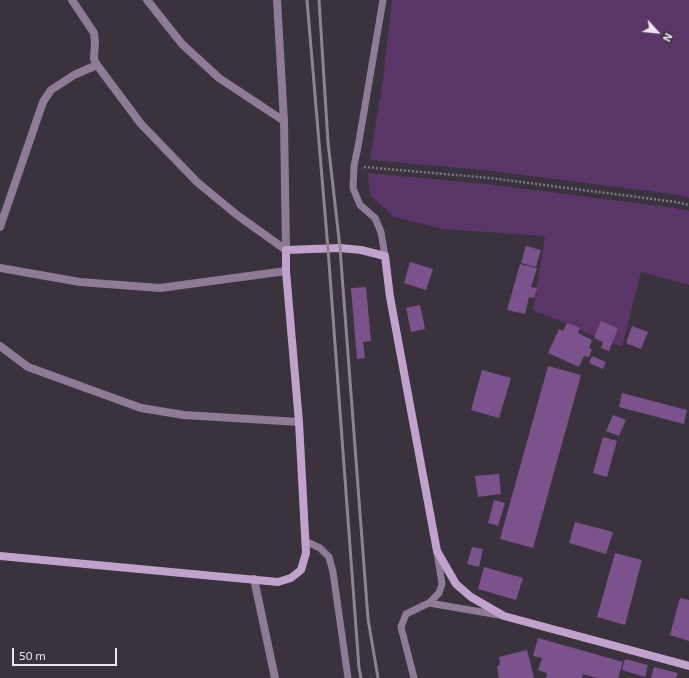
<!DOCTYPE html>
<style>
body{margin:0}
#map{position:relative;width:689px;height:678px;overflow:hidden;background:#3a323d;font-family:"Exo 2",sans-serif}
canvas{display:block}
.north{position:absolute;left:637px;top:12px;width:40px;height:40px;-webkit-text-stroke:3px #3a323d;paint-order:stroke;rotate:117deg;font-size:11px;font-weight:700;line-height:16px;text-align:center;color:#ece6ee}
.north::after{content:'';display:block;margin:auto;width:14px;height:18px;background:#ece6ee;clip-path:polygon(50% 0,100% 100%,50% 72%,0 100%)}
.scale{position:absolute;left:12px;top:648px;width:105px;height:18px;box-sizing:border-box;border:2px solid #ece6ee;border-top:0;padding-left:5px;font-size:12px;line-height:14px;white-space:nowrap;color:#ece6ee;-webkit-text-stroke:3px #3a323d;paint-order:stroke}
</style>
<div id="map">
<canvas width="689" height="678"></canvas>
<div class="north">N</div>
<div class="scale">50 m</div>
</div>
<script>
const ctx = document.querySelector('canvas').getContext('2d');
ctx.lineJoin = 'round';
function fillPath(path, color) { ctx.fillStyle = color; ctx.fill(path, 'evenodd'); }
const poly = rows => new Path2D(rows.map(r => 'M' + r).join(''));
function trace(path, color, width, dash) { ctx.strokeStyle = color; ctx.lineWidth = width; ctx.lineCap = dash ? 'butt' : 'round'; ctx.setLineDash(dash || []); ctx.stroke(path); }
const green = poly([
 [392,0,689,0,689,198,678,195,493,171,370,160,383,79],
 [368,173,487,184,675,208,689,211,689,285,641,272,622,347,533,310,545,236,443,229,394,217,370,195]
]);
const building = poly([
 [526,246,541,250,536,267,521,263],
 [410,262,433,269,426,290,404,283],
 [520,264,537,268,531,287,537,288,534,298,529,297,525,314,507,310],
 [366,287,371,341,363,342,365,358,357,359,351,288],
 [420,305,425,329,411,332,406,308],
 [601,321,618,328,609,351,601,348,603,342,594,338],
 [567,323,580,328,578,333,592,340,589,348,592,349,589,357,584,356,579,367,548,353,559,329,563,331],
 [632,326,648,332,641,349,626,343],
 [592,356,606,362,603,369,589,363],
 [548,366,581,375,533,548,500,539],
 [482,370,511,378,499,418,471,410],
 [622,393,687,410,684,424,619,407],
 [613,415,626,420,619,436,606,431],
 [603,437,617,441,607,477,593,473],
 [499,474,501,494,478,497,475,476],
 [494,500,505,503,498,526,488,523],
 [575,522,613,532,606,554,569,543],
 [472,547,483,549,479,567,467,564],
 [615,553,642,560,625,625,597,617],
 [484,567,523,578,516,600,478,589],
 [680,598,689,600,689,641,670,635],
 [538,638,623,662,618,678,597,678,583,674,582,678,546,678,547,673,538,670,542,658,533,656],
 [527,650,534,678,499,678,497,666,500,665,499,657],
 [625,659,648,665,645,677,622,670],
 [654,667,678,673,676,678,651,678]
]);
const path = poly([
 [364,167,490,178,676,202,689,205]
]);
const lane = poly([
 [383,0,358,147,354,166,353,188,360,205,375,218,381,232,385,256],
 [305,541,320,548,329,557,333,572,348,678],
 [429,603,439,593,442,584,437,552],
 [414,678,401,627,406,614,429,603,499,615]
]);
const street = poly([
 [72,0,94,33,95,42,94,59,97,65,141,124,197,182,237,215,286,250],
 [147,0,182,44,219,78,284,121],
 [277,0,284,121,286,250],
 [0,227,43,102,51,90,74,75,97,65],
 [0,268,80,282,160,288,286,271],
 [0,346,28,367,141,408,184,415,299,422],
 [254,579,275,678]
]);
const secondary = poly([
 [0,556,278,582,291,578,301,570,306,553,299,422,286,271,286,250,340,248,361,250,385,256,390,297,437,551,456,584,471,597,504,616,689,666]
]);
const rail = poly([
 [307,0,328,249,359,668,361,678],
 [319,0,328,142,340,248,368,619,378,678]
]);
fillPath(green, '#5a3668');
fillPath(building, '#7c528d');
trace(path, '#807983', 2.5, [2, 2]);
trace(lane, '#8e7b96', 7);
trace(street, '#8e7b96', 8);
trace(secondary, '#c0a2cd', 8);
trace(rail, '#8c848e', 3);
</script>
